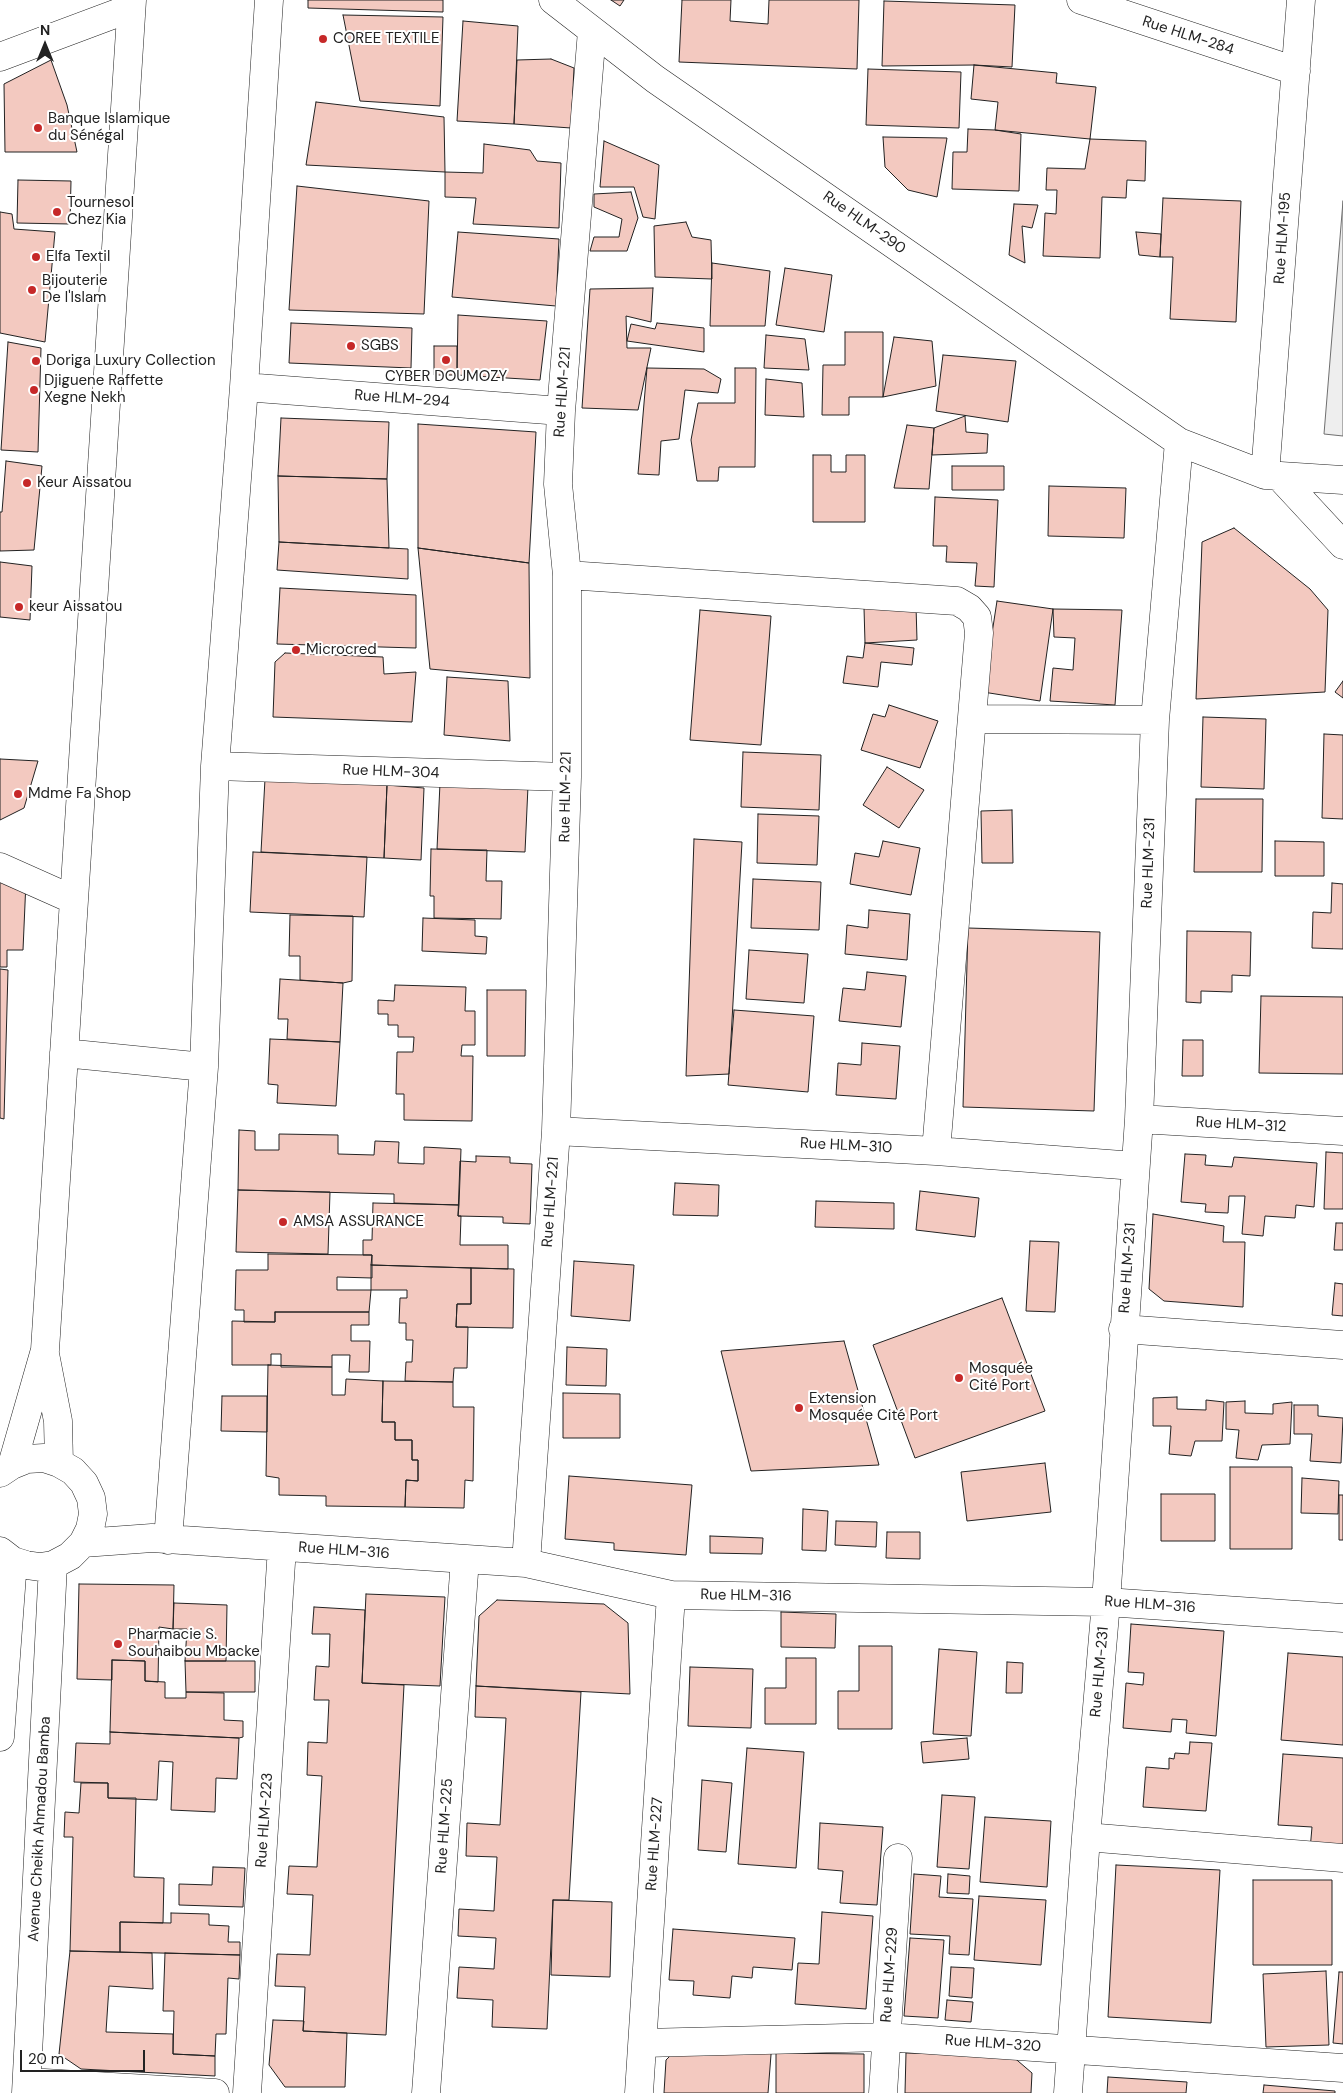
<!DOCTYPE html>
<meta charset="utf-8">
<style>
body{margin:0}
#map{position:relative;width:1343px;height:2093px;overflow:hidden;background:#fff;font-family:"DM Sans",sans-serif}
canvas{display:block}
.north{position:absolute;left:20px;top:20px;width:50px;height:50px;-webkit-text-stroke:4px #fff;paint-order:stroke;rotate:0deg;font-size:14px;font-weight:700;line-height:20px;text-align:center;color:#222}
.north::after{content:'';display:block;margin:auto;width:18px;height:22px;background:#222;clip-path:polygon(50% 0,100% 100%,50% 72%,0 100%)}
.scale{position:absolute;left:20px;top:2050px;width:125px;height:22px;box-sizing:border-box;border:2px solid #222;border-top:0;padding-left:6px;font-size:15px;line-height:18px;white-space:nowrap;color:#222;-webkit-text-stroke:4px #fff;paint-order:stroke}
</style>
<div id="map">
<canvas width="1343" height="2093"></canvas>
<div class="north">N</div>
<div class="scale">20 m</div>
</div>
<script>
const ctx = document.querySelector('canvas').getContext('2d');
ctx.lineJoin = 'round';
function fillPath(path, color) { ctx.fillStyle = color; ctx.fill(path, 'evenodd'); }
const poly = rows => new Path2D(rows.map(r => 'M' + r).join(''));
function trace(path, color, width, dash) { ctx.strokeStyle = color; ctx.lineWidth = width; ctx.lineCap = dash ? 'butt' : 'round'; ctx.setLineDash(dash || []); ctx.stroke(path); }
function write(font, color, halo, rows, align = 'center') {
  ctx.font = font + ' "DM Sans",sans-serif'; ctx.lineWidth = 4; ctx.setLineDash([]); ctx.textBaseline = 'middle'; ctx.strokeStyle = halo; ctx.fillStyle = color; for (const [text, x, y, turn = 0] of rows) {
    ctx.save(); ctx.translate(x, y); ctx.rotate((+turn || 0) * Math.PI / 180); ctx.textAlign = isNaN(turn) ? turn : align; if (halo) ctx.strokeText(text, 0, 0); ctx.fillText(text, 0, 0); ctx.restore();
  }
}
const green = poly([
 [1343,201,1343,436,1324,434,1343,201]
]);
const building = poly([
 [308,0,443,0,443,12,308,8,308,0],
 [611,0,624,0,620,6,611,0],
 [682,0,731,0,730,21,768,24,769,0,859,0,857,69,679,62,682,0],
 [884,1,1015,5,1012,67,974,65,882,66,884,1],
 [343,15,443,17,440,106,360,101,343,15],
 [463,21,518,26,514,124,457,121,463,21],
 [551,59,574,68,571,128,514,124,517,60,551,59],
 [51,60,67,105,77,152,5,152,4,84,51,60],
 [974,65,1057,73,1056,83,1096,87,1090,139,995,130,998,102,971,99,974,65],
 [868,69,961,72,959,128,866,125,868,69],
 [316,102,444,117,445,172,306,165,316,102],
 [968,129,995,130,1021,134,1019,191,952,189,953,152,967,152,968,129],
 [883,137,947,138,937,197,908,190,885,167,883,137],
 [1090,139,1146,141,1145,181,1127,180,1126,198,1102,197,1100,258,1043,256,1045,213,1056,214,1057,190,1046,190,1047,168,1085,169,1090,139],
 [604,141,659,165,655,219,643,217,634,187,600,187,604,141],
 [484,144,530,150,537,161,561,163,559,228,473,224,476,198,445,197,445,172,483,173,484,144],
 [18,180,71,181,70,224,17,223,18,180],
 [297,186,429,201,424,314,289,310,297,186],
 [631,192,638,218,627,251,590,251,594,237,619,237,622,219,594,207,594,194,631,192],
 [1163,198,1241,201,1236,322,1170,319,1173,257,1160,257,1163,198],
 [1014,204,1038,205,1032,228,1022,226,1025,263,1009,255,1014,204],
 [0,212,12,214,14,229,55,232,45,342,0,333,0,212],
 [686,222,692,237,711,240,712,279,655,277,654,226,686,222],
 [458,232,559,239,556,306,452,297,458,232],
 [1136,232,1161,234,1160,257,1139,255,1136,232],
 [712,263,770,271,765,326,710,326,712,263],
 [785,268,832,275,824,332,776,325,785,268],
 [653,288,651,322,626,316,627,348,651,348,638,410,582,408,590,289,653,288],
 [458,315,547,321,540,380,457,375,458,315],
 [291,323,412,328,411,368,289,363,291,323],
 [657,323,704,328,704,352,627,341,631,324,655,329,657,323],
 [845,332,883,332,883,397,849,397,849,415,822,415,823,365,845,365,845,332],
 [766,335,805,339,809,370,764,368,766,335],
 [894,337,932,341,936,386,883,397,894,337],
 [8,342,41,348,38,452,1,450,8,342],
 [434,346,457,346,457,375,434,375,434,346],
 [943,355,1016,361,1008,422,936,411,943,355],
 [647,368,704,369,721,379,718,393,685,390,679,439,661,441,659,475,638,474,647,368],
 [735,368,756,368,755,467,719,467,718,481,697,481,691,440,698,403,735,403,735,368],
 [766,379,802,383,804,417,765,415,766,379],
 [965,416,966,432,988,434,987,453,932,455,934,428,965,416],
 [281,418,389,422,387,479,278,476,281,418],
 [418,424,536,432,529,563,418,548,418,424],
 [907,425,934,428,929,489,894,488,907,425],
 [813,455,831,455,831,472,846,472,846,455,865,455,865,522,813,522,813,455],
 [6,461,42,466,34,550,0,551,0,512,2,512,6,461],
 [952,466,1004,466,1004,490,952,490,952,466],
 [278,476,387,479,389,548,279,542,278,476],
 [1049,486,1126,488,1124,538,1048,536,1049,486],
 [935,497,998,500,994,587,975,586,977,563,946,562,947,546,933,546,935,497],
 [1234,528,1310,589,1328,610,1325,692,1196,699,1202,542,1234,528],
 [279,542,408,549,408,579,277,570,279,542],
 [418,548,529,563,530,678,430,669,418,548],
 [0,562,32,566,30,620,0,617,0,562],
 [280,588,416,595,416,648,277,644,280,588],
 [997,601,1053,609,1040,701,983,692,997,601],
 [916,606,917,640,865,643,864,608,916,606],
 [1053,609,1122,610,1115,705,1050,701,1053,668,1073,670,1075,638,1054,637,1053,609],
 [700,610,771,616,761,745,690,740,700,610],
 [865,643,914,648,912,665,881,662,878,687,843,683,847,656,863,658,865,643],
 [285,653,383,657,384,674,416,672,412,722,273,717,275,662,285,653],
 [447,677,508,681,510,741,444,735,447,677],
 [1343,681,1343,698,1335,692,1343,681],
 [889,705,938,721,920,768,861,750,873,714,885,717,889,705],
 [1203,717,1266,719,1264,789,1201,787,1203,717],
 [1324,734,1343,735,1343,819,1322,818,1324,734],
 [743,752,821,755,819,810,741,807,743,752],
 [0,759,38,761,24,808,0,820,0,759],
 [887,767,924,790,899,828,863,805,887,767],
 [265,779,387,785,384,858,261,852,265,779],
 [440,783,528,786,525,852,437,849,440,783],
 [387,785,424,788,421,860,384,858,387,785],
 [1196,799,1263,799,1262,872,1194,872,1196,799],
 [1012,810,1013,863,982,863,981,811,1012,810],
 [758,814,819,816,817,865,757,863,758,814],
 [694,839,742,842,729,1074,686,1076,694,839],
 [883,841,920,848,911,895,850,884,855,853,879,857,883,841],
 [1275,841,1324,842,1324,876,1275,876,1275,841],
 [431,849,487,850,486,881,502,881,501,919,434,918,434,896,430,896,431,849],
 [253,852,367,857,364,917,250,912,253,852],
 [753,879,821,882,819,930,751,928,753,879],
 [0,880,26,881,23,950,7,950,7,967,0,967,0,880],
 [1332,883,1343,884,1343,949,1312,948,1313,912,1331,913,1332,883],
 [869,910,910,914,907,960,845,954,847,925,868,928,869,910],
 [290,915,353,916,352,981,343,983,300,980,300,956,289,956,290,915],
 [423,918,475,920,475,936,487,937,486,954,422,951,423,918],
 [968,928,1100,932,1094,1111,963,1107,968,928],
 [1187,931,1251,932,1250,976,1232,975,1232,992,1201,991,1201,1003,1186,1002,1187,931],
 [749,950,808,954,804,1003,746,999,749,950],
 [0,969,8,970,4,1119,0,1118,0,969],
 [867,972,906,976,901,1027,839,1021,843,988,865,990,867,972],
 [280,979,343,983,340,1042,287,1039,288,1019,278,1019,280,979],
 [395,985,466,987,465,1011,475,1011,475,1045,462,1045,461,1056,473,1056,472,1121,404,1120,404,1094,396,1094,397,1052,413,1052,414,1037,398,1037,398,1025,388,1025,388,1014,378,1014,378,1000,394,1001,395,985],
 [487,990,526,990,525,1056,487,1056,487,990],
 [1261,996,1343,997,1343,1074,1259,1073,1261,996],
 [734,1010,814,1016,808,1092,728,1085,734,1010],
 [270,1039,340,1042,336,1106,277,1103,278,1085,268,1084,270,1039],
 [1183,1040,1203,1040,1203,1076,1182,1076,1183,1040],
 [862,1043,900,1046,896,1099,836,1095,838,1063,861,1065,862,1043],
 [239,1130,255,1131,255,1150,279,1150,279,1134,338,1135,338,1154,374,1155,375,1141,399,1142,398,1163,424,1164,424,1147,461,1149,459,1205,394,1203,394,1194,238,1190,239,1130],
 [1326,1152,1343,1153,1343,1209,1324,1209,1326,1152],
 [1185,1154,1206,1155,1205,1165,1232,1167,1234,1157,1317,1163,1314,1207,1296,1205,1295,1218,1265,1216,1263,1236,1242,1234,1245,1196,1229,1196,1228,1213,1205,1212,1206,1204,1181,1202,1185,1154],
 [476,1156,510,1157,510,1163,532,1164,530,1224,503,1223,503,1217,458,1216,460,1161,476,1162,476,1156],
 [675,1183,719,1185,718,1216,673,1215,675,1183],
 [238,1190,330,1192,328,1254,236,1252,238,1190],
 [920,1191,979,1198,975,1237,916,1230,920,1191],
 [816,1201,894,1203,894,1229,815,1227,816,1201],
 [373,1203,459,1205,458,1216,461,1216,460,1245,508,1245,508,1269,371,1265,372,1255,363,1255,363,1240,372,1240,373,1203],
 [1153,1214,1224,1226,1223,1242,1245,1242,1243,1307,1164,1301,1149,1289,1153,1214],
 [1336,1223,1343,1223,1343,1250,1334,1250,1336,1223],
 [1030,1241,1059,1242,1055,1312,1026,1311,1030,1241],
 [268,1254,372,1255,372,1278,337,1277,337,1290,371,1290,369,1312,275,1312,275,1322,244,1322,244,1310,235,1310,236,1270,268,1270,268,1254],
 [574,1261,634,1265,630,1321,571,1316,574,1261],
 [371,1265,471,1268,471,1304,457,1304,456,1327,468,1327,467,1368,454,1368,453,1382,405,1381,406,1362,412,1362,413,1340,406,1340,406,1323,399,1323,400,1298,407,1298,407,1290,371,1290,371,1265],
 [471,1268,514,1269,513,1328,456,1327,457,1304,471,1304,471,1268],
 [1335,1283,1343,1284,1343,1316,1332,1315,1335,1283],
 [1002,1298,1045,1411,915,1458,873,1345,1002,1298],
 [275,1312,369,1312,369,1325,351,1325,351,1341,370,1341,369,1372,349,1372,350,1355,332,1355,332,1367,281,1367,281,1354,271,1354,271,1365,232,1365,232,1321,275,1322,275,1312],
 [844,1341,879,1465,751,1471,721,1351,844,1341],
 [567,1347,607,1349,606,1386,566,1385,567,1347],
 [268,1365,332,1367,332,1395,345,1395,346,1379,383,1381,382,1422,395,1422,395,1440,412,1440,412,1460,418,1460,418,1481,406,1480,405,1507,326,1506,326,1496,279,1495,279,1478,266,1476,268,1365],
 [383,1381,453,1382,453,1407,474,1407,473,1481,465,1480,464,1508,405,1507,406,1480,418,1481,418,1460,412,1460,412,1440,395,1440,395,1422,382,1422,383,1381],
 [563,1393,620,1394,620,1438,563,1438,563,1393],
 [222,1396,267,1396,267,1432,221,1431,222,1396],
 [1177,1397,1177,1409,1206,1410,1206,1400,1224,1402,1222,1441,1195,1441,1191,1456,1169,1454,1171,1426,1153,1426,1153,1398,1177,1397],
 [1245,1401,1245,1413,1273,1414,1273,1404,1292,1402,1290,1444,1262,1445,1258,1460,1236,1458,1239,1430,1226,1429,1226,1402,1245,1401],
 [1294,1405,1318,1405,1318,1416,1343,1418,1341,1463,1310,1461,1312,1434,1294,1434,1294,1405],
 [1045,1463,1051,1512,967,1521,961,1472,1045,1463],
 [1230,1467,1292,1467,1292,1549,1230,1549,1230,1467],
 [569,1476,692,1485,686,1555,614,1550,614,1543,565,1539,569,1476],
 [1302,1478,1339,1481,1338,1514,1301,1513,1302,1478],
 [1161,1494,1215,1494,1215,1541,1161,1541,1161,1494],
 [1339,1495,1343,1495,1343,1540,1339,1540,1339,1495],
 [803,1509,828,1511,826,1551,802,1550,803,1509],
 [836,1521,877,1522,876,1547,835,1545,836,1521],
 [887,1532,920,1532,920,1559,886,1558,887,1532],
 [710,1536,763,1538,762,1554,710,1553,710,1536],
 [79,1584,174,1585,173,1629,159,1627,158,1682,145,1681,145,1661,112,1660,112,1680,77,1679,79,1584],
 [366,1594,445,1597,440,1686,362,1683,366,1594],
 [497,1600,604,1604,628,1623,630,1694,476,1686,479,1616,497,1600],
 [174,1603,227,1605,226,1661,185,1661,187,1629,173,1629,174,1603],
 [314,1607,365,1610,362,1683,404,1685,386,2035,303,2031,305,1987,275,1986,277,1954,310,1955,313,1895,287,1894,289,1866,317,1867,322,1776,307,1775,308,1742,327,1743,329,1700,314,1700,316,1666,329,1667,330,1634,312,1634,314,1607],
 [781,1612,836,1614,835,1648,781,1647,781,1612],
 [1131,1624,1224,1631,1216,1736,1186,1733,1187,1720,1172,1719,1171,1732,1123,1728,1126,1683,1143,1685,1144,1673,1128,1672,1131,1624],
 [859,1646,892,1646,892,1729,838,1729,838,1691,859,1691,859,1646],
 [939,1649,977,1652,971,1736,933,1734,939,1649],
 [1288,1653,1343,1657,1343,1745,1281,1740,1288,1653],
 [786,1658,816,1658,816,1724,765,1724,765,1688,786,1688,786,1658],
 [112,1660,145,1661,145,1681,165,1682,165,1698,186,1698,186,1692,224,1693,224,1720,243,1721,243,1737,239,1738,110,1732,112,1660],
 [185,1661,255,1661,255,1692,186,1692,185,1661],
 [1007,1662,1023,1663,1022,1693,1006,1693,1007,1662],
 [690,1667,753,1669,751,1728,688,1726,690,1667],
 [476,1686,581,1692,569,1900,553,1900,547,2029,492,2027,493,2000,457,1998,459,1967,494,1969,496,1938,458,1936,459,1909,494,1911,497,1857,466,1856,467,1823,500,1825,506,1718,475,1717,476,1686],
 [110,1732,239,1738,237,1779,216,1778,215,1812,171,1810,173,1762,159,1761,157,1800,108,1798,108,1783,74,1782,76,1743,110,1744,110,1732],
 [967,1738,969,1759,923,1763,921,1742,967,1738],
 [1190,1742,1212,1743,1206,1811,1143,1807,1146,1767,1169,1769,1169,1758,1174,1759,1175,1753,1189,1754,1190,1742],
 [747,1748,804,1752,796,1868,738,1864,747,1748],
 [1283,1754,1343,1758,1343,1853,1310,1850,1312,1827,1278,1825,1283,1754],
 [702,1780,732,1783,726,1852,698,1850,702,1780],
 [81,1783,108,1783,108,1798,136,1798,134,1877,164,1878,163,1923,120,1922,120,1952,70,1951,73,1837,64,1837,65,1812,79,1813,81,1783],
 [942,1795,975,1797,969,1869,937,1867,942,1795],
 [985,1817,1051,1821,1047,1887,980,1882,985,1817],
 [820,1823,883,1827,877,1905,840,1903,843,1871,818,1869,820,1823],
 [1116,1865,1220,1870,1211,2023,1108,2017,1116,1865],
 [213,1867,245,1868,243,1907,179,1905,179,1884,212,1885,213,1867],
 [914,1874,941,1876,939,1897,973,1899,969,1955,949,1954,950,1936,910,1934,914,1874],
 [948,1874,970,1876,969,1894,947,1893,948,1874],
 [1253,1880,1332,1880,1332,1965,1253,1965,1253,1880],
 [979,1896,1046,1900,1041,1965,974,1960,979,1896],
 [553,1900,612,1902,610,1977,551,1975,553,1900],
 [822,1912,873,1916,866,2009,795,2004,798,1963,819,1964,822,1912],
 [171,1913,209,1914,209,1925,229,1926,228,1942,240,1942,240,1955,120,1952,120,1922,171,1923,171,1913],
 [673,1929,795,1938,792,1970,753,1967,752,1978,732,1976,730,1998,693,1995,694,1981,669,1980,673,1929],
 [910,1938,944,1940,938,2018,904,2016,910,1938],
 [70,1951,152,1953,153,1989,109,1986,106,2032,173,2034,173,2054,215,2056,215,2076,81,2069,59,2054,70,1951],
 [165,1953,240,1955,239,1979,228,1978,226,2034,216,2034,215,2056,173,2054,174,2011,163,2011,165,1953],
 [951,1967,974,1968,972,1998,949,1996,951,1967],
 [1326,1971,1329,2045,1266,2047,1263,1974,1326,1971],
 [1339,1972,1343,1972,1343,2044,1333,2043,1339,1972],
 [947,2000,973,2002,971,2022,945,2020,947,2000],
 [273,2020,304,2021,303,2031,347,2033,345,2087,285,2087,269,2065,273,2020],
 [690,2036,772,2042,768,2093,664,2093,666,2060,690,2036],
 [776,2053,864,2054,864,2093,776,2093,776,2053],
 [906,2053,1011,2055,1032,2073,1031,2093,905,2093,906,2053],
 [1108,2077,1187,2082,1186,2093,1107,2093,1108,2077],
 [1264,2085,1335,2091,1335,2093,1263,2093,1264,2085]
]);
const minor = poly([
 [553,0,655,79,1179,442,1265,475,1343,480],
 [1081,0,1296,71],
 [0,57,131,8],
 [244,387,561,411],
 [1265,475,1301,0],
 [1279,476,1343,545],
 [567,575,957,601,969,608,977,617,979,633,936,1151],
 [973,719,1155,720],
 [215,766,567,777],
 [0,867,74,900],
 [64,1053,204,1067],
 [1139,1119,1343,1131],
 [556,1131,936,1151,1135,1166],
 [1123,1329,1343,1345],
 [45,1354,58,1421,59,1463],
 [12,1465,45,1350,132,0],
 [0,1473,12,1465,27,1459,44,1458,59,1463,73,1471,84,1483,91,1498,93,1514,90,1529,83,1543,70,1556,53,1565,40,1567,26,1565,13,1561,0,1551],
 [168,1540,204,1067,215,766,244,387,269,0],
 [83,1543,152,1538,526,1563,671,1595,1106,1602,1343,1618],
 [526,1563,556,1131,567,777,567,575,558,484,561,411,592,31],
 [0,1737,13,1561],
 [1086,1837,1343,1858],
 [643,2043,886,2037,1343,2068],
 [27,2082,215,2093],
 [26,2093,53,1565],
 [247,2093,282,1547],
 [426,2093,465,1559],
 [639,2093,671,1595],
 [883,2093,898,1858],
 [1068,2093,1086,1837,1106,1602,1139,1119,1155,720,1179,442]
]);
const markers = [
 [323,39,5,"#c62828"],
 [38,128,5,"#c62828"],
 [57,212,5,"#c62828"],
 [36,257,5,"#c62828"],
 [32,290,5,"#c62828"],
 [351,346,5,"#c62828"],
 [446,360,5,"#c62828"],
 [36,361,5,"#c62828"],
 [34,390,5,"#c62828"],
 [27,483,5,"#c62828"],
 [19,607,5,"#c62828"],
 [296,650,5,"#c62828"],
 [18,794,5,"#c62828"],
 [283,1222,5,"#c62828"],
 [959,1378,5,"#c62828"],
 [799,1408,5,"#c62828"],
 [118,1644,5,"#c62828"]
];
const streetNames = [
 ["Rue HLM-284",1188,36,18],
 ["Rue HLM-290",864,223,35],
 ["Rue HLM-195",1283,238,-86],
 ["Rue HLM-221",563,392,-86],
 ["Rue HLM-294",402,399,4],
 ["Rue HLM-304",391,772,2],
 ["Rue HLM-221",566,797,-89],
 ["Rue HLM-231",1149,863,-88],
 ["Rue HLM-312",1241,1125,3],
 ["Rue HLM-310",846,1146,3],
 ["Rue HLM-221",551,1202,-86],
 ["Rue HLM-231",1128,1268,-86],
 ["Rue HLM-316",344,1551,4],
 ["Rue HLM-316",746,1596,1],
 ["Rue HLM-316",1150,1605,4],
 ["Rue HLM-231",1100,1672,-85],
 ["Rue HLM-223",265,1820,-86],
 ["Rue HLM-225",445,1826,-86],
 ["Avenue Cheikh Ahmadou Bamba",40,1829,-87],
 ["Rue HLM-227",655,1844,-86],
 ["Rue HLM-229",890,1975,-86],
 ["Rue HLM-320",993,2044,4]
];
const poiNames = [
 ["COREE TEXTILE",333,39],
 ["Banque Islamique",48,119],
 ["du Sénégal",48,136],
 ["Tournesol",67,203],
 ["Chez Kia",67,220],
 ["Elfa Textil",46,257],
 ["Bijouterie",42,281],
 ["De l'Islam",42,298],
 ["SGBS",361,346],
 ["Doriga Luxury Collection",46,361],
 ["CYBER DOUMOZY",446,377,"center"],
 ["Djiguene Raffette",44,381],
 ["Xegne Nekh",44,398],
 ["Keur Aissatou",37,483],
 ["keur Aissatou",29,607],
 ["Microcred",306,650],
 ["Mdme Fa Shop",28,794],
 ["AMSA ASSURANCE",293,1222],
 ["Mosquée",969,1369],
 ["Cité Port",969,1386],
 ["Extension",809,1399],
 ["Mosquée Cité Port",809,1416],
 ["Pharmacie S.",128,1635],
 ["Souhaibou Mbacke",128,1652]
];
fillPath(green, '#eee');
trace(green, '#6f6f6f', 1);
fillPath(building, '#f3c9c0');
trace(building, '#222', 1);
trace(minor, '#222', 29);
trace(minor, '#fff', 28);
for (const [x, y, r, color] of markers) { const dot = new Path2D(); dot.arc(x, y, r, 0, 2 * Math.PI); ctx.fillStyle = color; ctx.fill(dot); trace(dot, '#fff', 2); }
write('15px', '#222', '#fff', streetNames);
write('15px', '#222', '#fff', poiNames, 'left');
</script>
